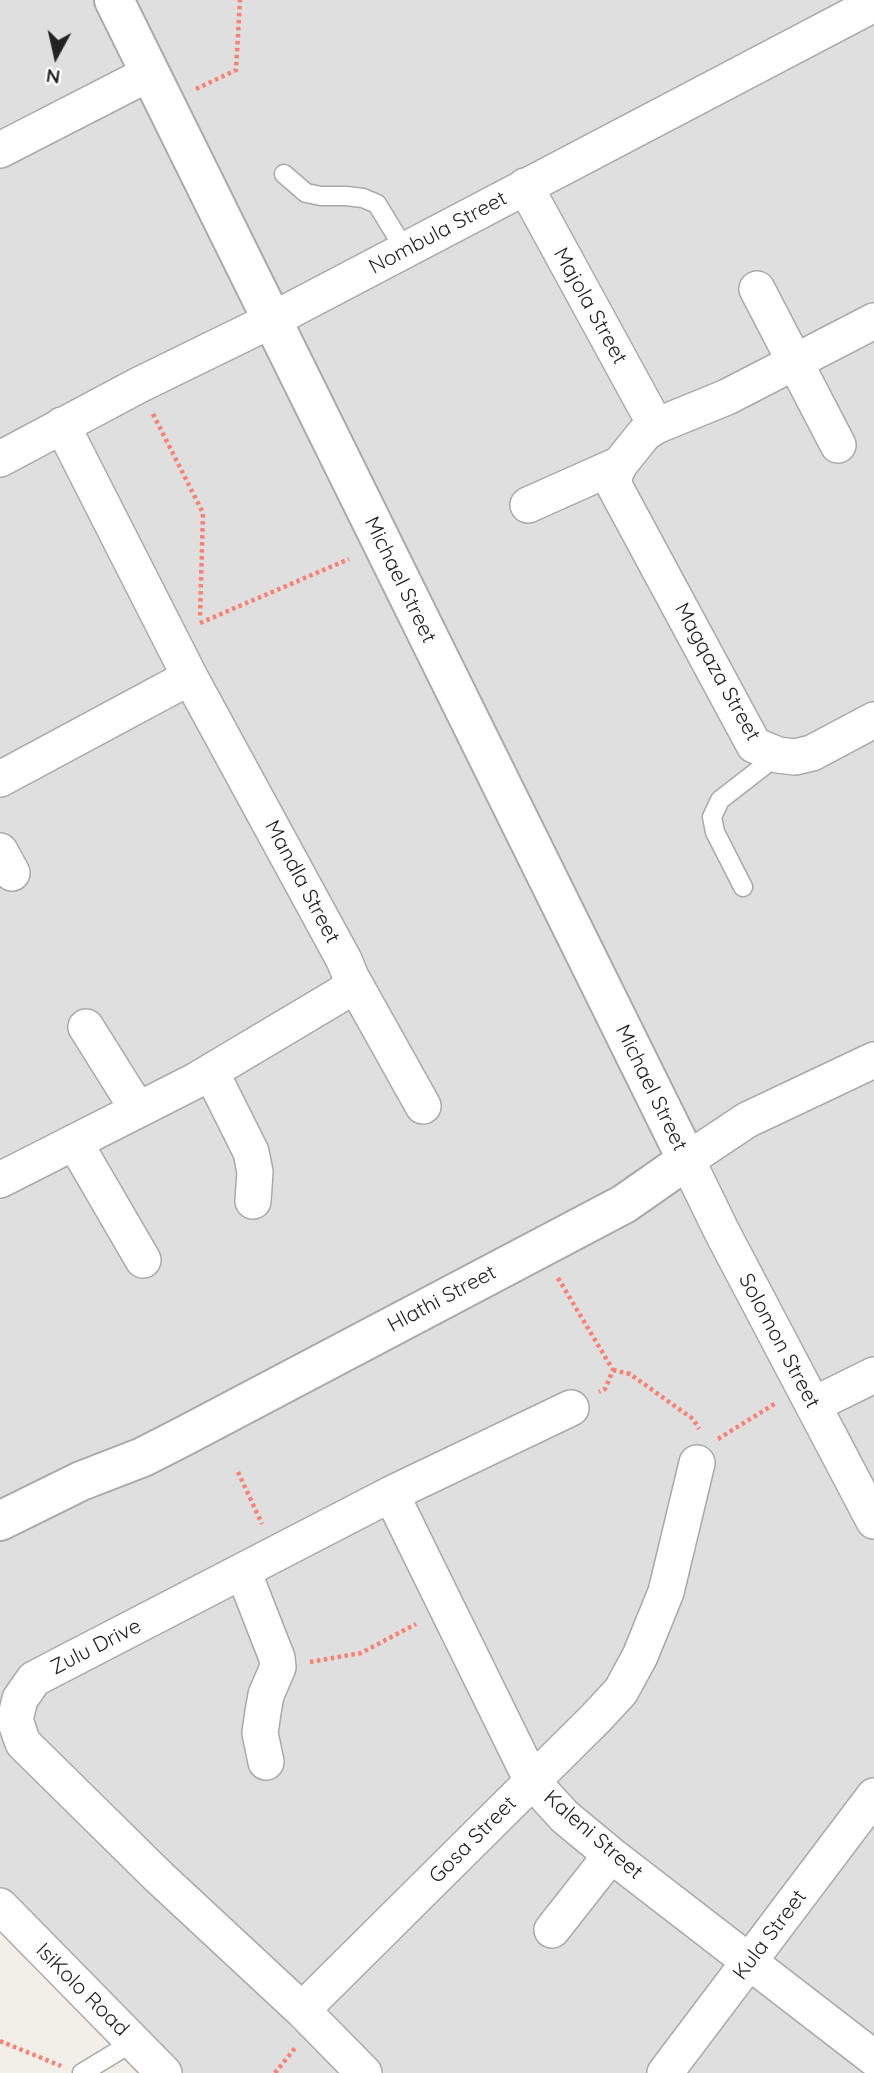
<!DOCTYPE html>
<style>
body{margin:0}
#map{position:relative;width:874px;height:2073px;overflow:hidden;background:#f2efe9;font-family:Quicksand,sans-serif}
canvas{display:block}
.north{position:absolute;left:21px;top:21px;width:70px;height:70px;-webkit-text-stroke:5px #fff;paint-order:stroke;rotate:188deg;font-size:19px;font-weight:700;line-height:28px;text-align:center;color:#222}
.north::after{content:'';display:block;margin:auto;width:24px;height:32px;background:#222;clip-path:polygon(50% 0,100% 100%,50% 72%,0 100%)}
</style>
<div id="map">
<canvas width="874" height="2073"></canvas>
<div class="north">N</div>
</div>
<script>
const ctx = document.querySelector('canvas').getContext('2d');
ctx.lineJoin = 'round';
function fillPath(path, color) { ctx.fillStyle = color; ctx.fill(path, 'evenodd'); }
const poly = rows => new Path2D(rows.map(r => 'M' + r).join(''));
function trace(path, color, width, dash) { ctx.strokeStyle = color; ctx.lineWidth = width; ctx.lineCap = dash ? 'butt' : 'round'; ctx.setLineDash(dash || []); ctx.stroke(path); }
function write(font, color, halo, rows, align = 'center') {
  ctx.font = font + ' Quicksand,sans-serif'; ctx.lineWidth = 5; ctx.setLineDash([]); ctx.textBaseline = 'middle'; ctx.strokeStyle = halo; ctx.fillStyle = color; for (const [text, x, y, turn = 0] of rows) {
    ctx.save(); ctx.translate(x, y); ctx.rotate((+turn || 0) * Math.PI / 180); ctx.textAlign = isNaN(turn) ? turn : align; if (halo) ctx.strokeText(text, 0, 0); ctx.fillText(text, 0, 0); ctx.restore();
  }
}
const residential = poly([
 [0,0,874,0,874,2073,163,2073,0,1911]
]);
const path = poly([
 [196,89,236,70,240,0],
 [153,414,203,513,200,617],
 [200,623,349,559],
 [558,1278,613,1370,605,1389,599,1392],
 [613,1370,630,1374,693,1419,699,1429],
 [718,1439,776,1403],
 [238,1472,262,1524],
 [310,1662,361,1653,416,1624],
 [0,2041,61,2066],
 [275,2073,295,2048]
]);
const service = poly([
 [284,174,306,193,321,196,346,196,363,198,377,204,405,250],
 [743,887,715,832,712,817,720,800,778,755],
 [82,2073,133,2042]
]);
const minor = poly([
 [0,150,150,73],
 [525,186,656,426],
 [757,289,838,445],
 [874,321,727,397,656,426,644,434,620,464,614,476,615,487,754,745,778,755,795,757,812,753,874,720],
 [0,459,139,385,272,320,874,4],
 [528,505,620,464],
 [0,779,190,677],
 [0,851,12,873],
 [351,977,423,1106],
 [86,1027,138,1110],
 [874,1060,747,1120,687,1160,722,1232,874,1521],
 [211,1072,251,1152,255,1172,253,1201],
 [75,1143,143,1260],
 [0,1180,195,1081,346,991,351,977,344,960,190,677,62,425],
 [813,1405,874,1375],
 [391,1494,532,1781,565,1817,611,1855,874,2058],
 [243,1571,277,1658,278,1667,266,1695,263,1712,260,1733,266,1762],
 [0,1906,164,2073],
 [552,1930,611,1855],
 [302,2010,596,1718,621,1691,640,1656,666,1592,697,1463],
 [364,2073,302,2010,159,1877,23,1743,15,1720,20,1699,34,1679,55,1668,391,1494,571,1408],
 [665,2073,874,1796]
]);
const tertiary = poly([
 [0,1521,81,1481,143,1457,186,1435,624,1204,687,1160,114,0]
]);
const streetNames = [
 ["Nombula Street",438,233,-28],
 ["Majola Street",590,306,61],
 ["Michael Street",400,580,64],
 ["Magqaza Street",717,672,61],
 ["Mandla Street",302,882,62],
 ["Michael Street",651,1088,64],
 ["Hlathi Street",442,1299,-28],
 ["Solomon Street",779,1341,62],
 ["Zulu Drive",96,1647,-27],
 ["Kaleni Street",593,1835,41],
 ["Gosa Street",473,1840,-45],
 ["Kula Street",770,1935,-53],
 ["IsiKolo Road",82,1990,45]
];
fillPath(residential, '#e0dfdf');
trace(service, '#a9a9a9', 21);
trace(minor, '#a9a9a9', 38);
trace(tertiary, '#a9a9a9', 42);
trace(path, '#fa8072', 4.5, [3.5, 3.5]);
trace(service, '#fff', 18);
trace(minor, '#fff', 35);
trace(tertiary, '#fff', 38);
write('21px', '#222', '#fff', streetNames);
</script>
